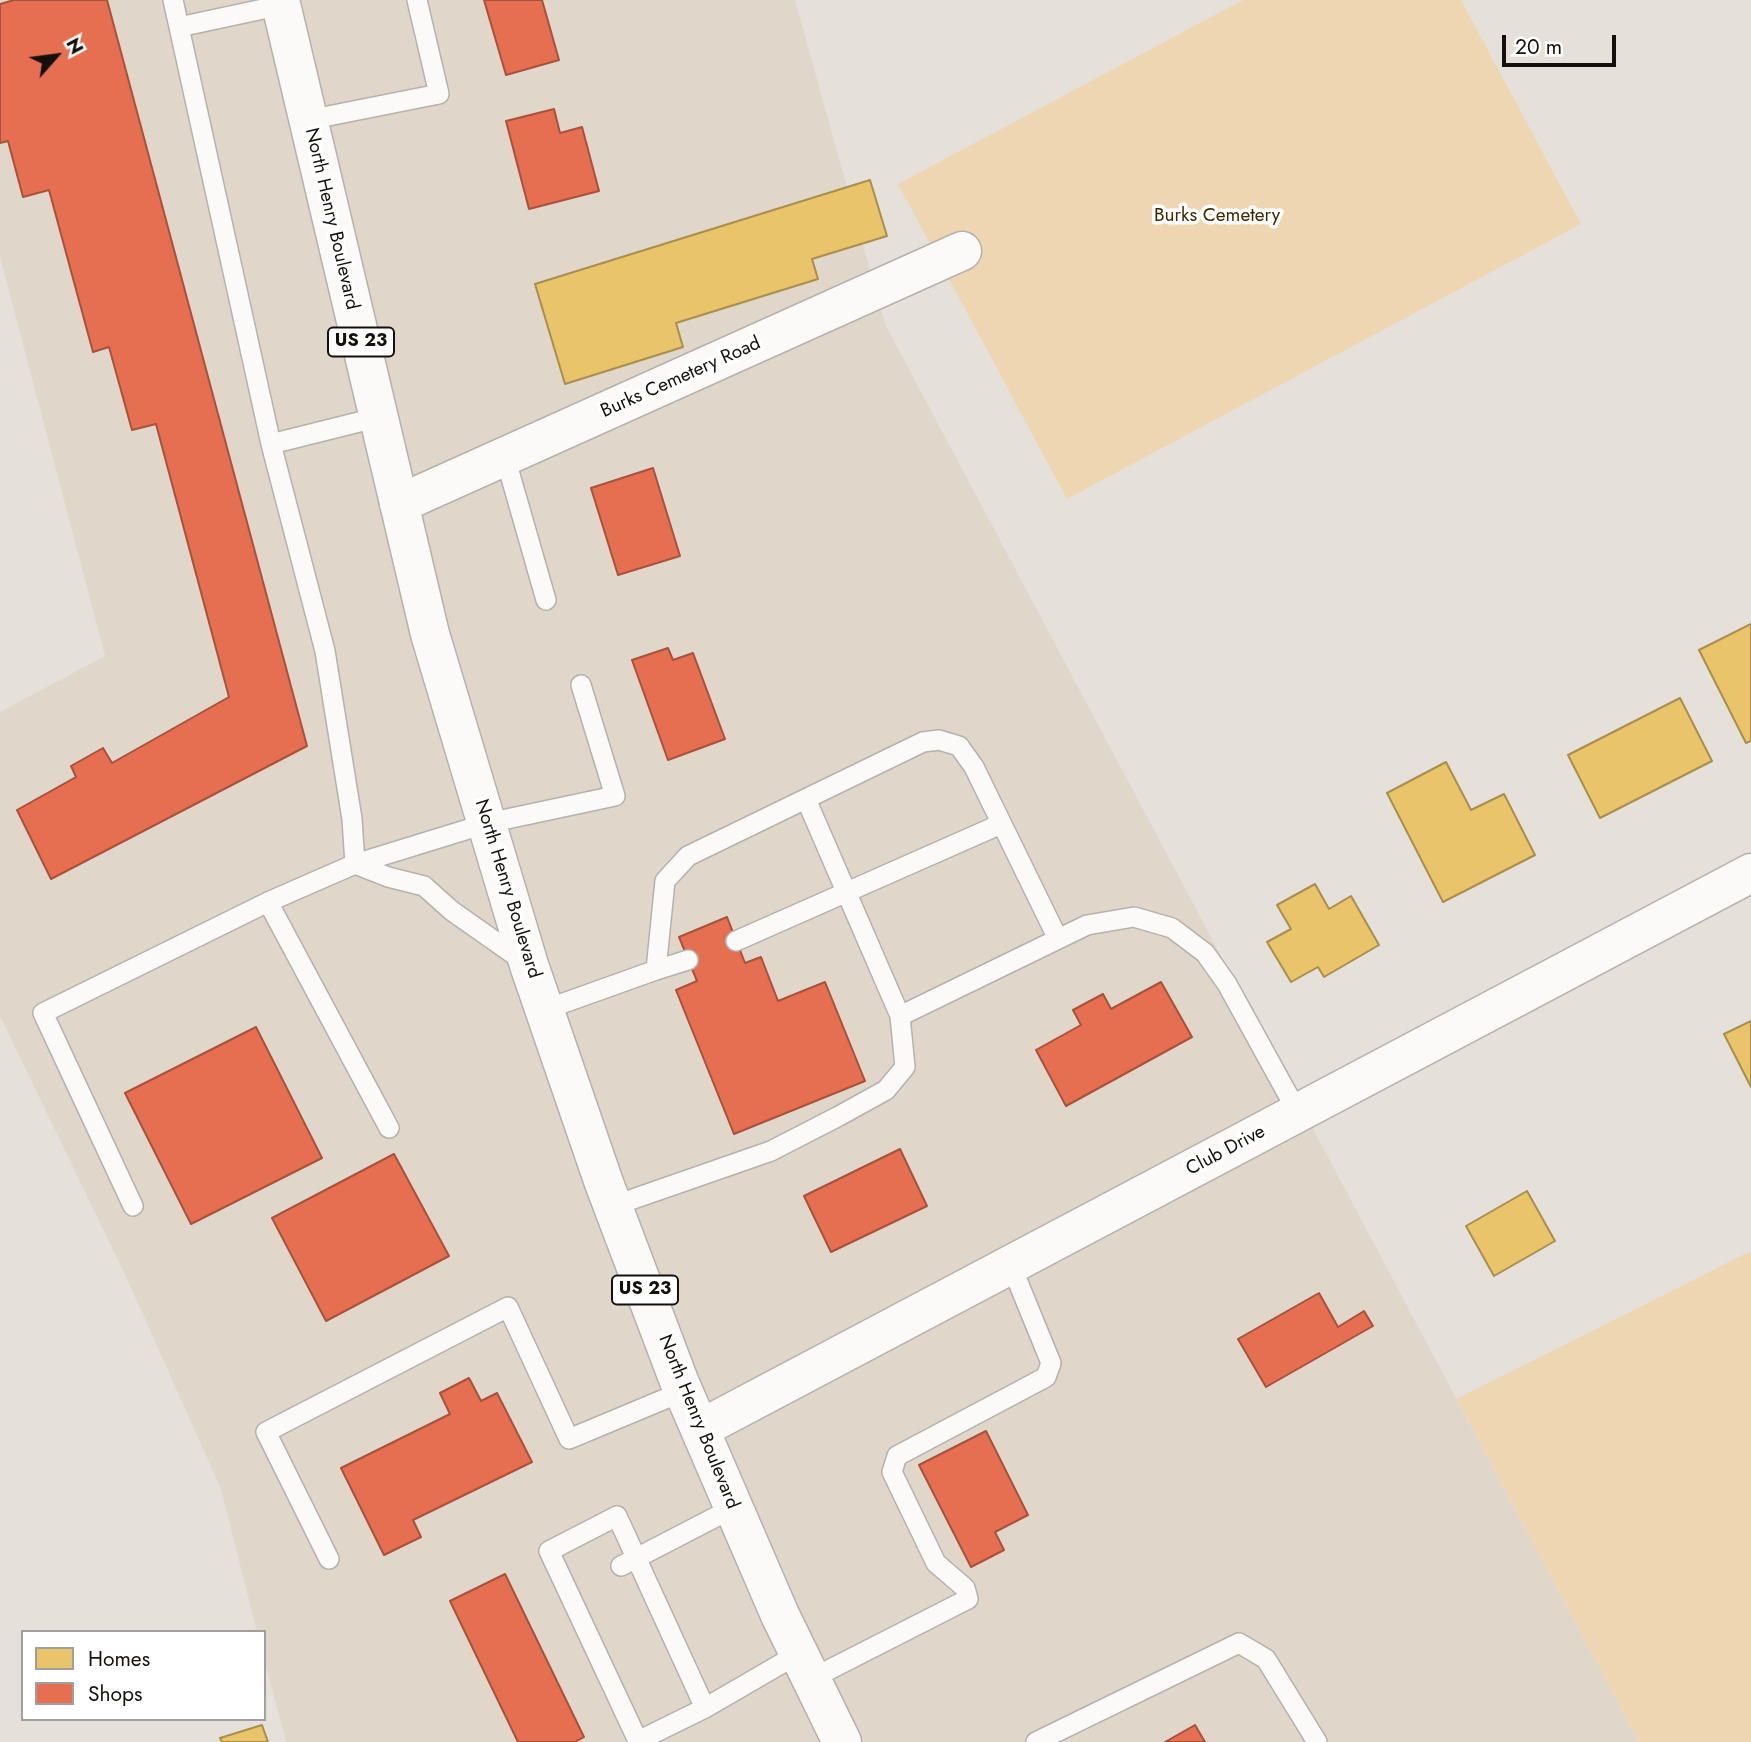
<!DOCTYPE html>
<style>
body{margin:0}
#map{position:relative;width:1751px;height:1742px;overflow:hidden;background:#e5e0da;font-family:Jost,sans-serif}
canvas{display:block}
.legend{position:absolute;left:21px;top:1630px;width:245px;height:91px;box-sizing:border-box;background:#fff;border:2px solid #a19f9e;margin:0;padding:9px 12px;list-style:none;font-size:21px;color:#13100d}
.legend li{display:flex;align-items:center;gap:14px;height:35px}
.legend b{width:35px;border:2px solid #a19f9e}
.north{position:absolute;left:21px;top:21px;width:70px;height:70px;-webkit-text-stroke:5px #fff;paint-order:stroke;rotate:62deg;font-size:19px;font-weight:700;line-height:28px;text-align:center;color:#13100d}
.north::after{content:'';display:block;margin:auto;width:24px;height:32px;background:#13100d;clip-path:polygon(50% 0,100% 100%,50% 72%,0 100%)}
.scale{position:absolute;left:1502px;top:35px;width:114px;height:32px;box-sizing:border-box;border:4px solid #13100d;border-top:0;padding-left:9px;font-size:21px;line-height:24px;white-space:nowrap;color:#13100d;-webkit-text-stroke:5px #fff;paint-order:stroke}
</style>
<div id="map">
<canvas width="1751" height="1742"></canvas>
<ul class="legend">
<li><b style="height:19px;background:#e9c46a"></b>Homes</li>
<li><b style="height:19px;background:#e76f51"></b>Shops</li>
</ul>
<div class="north">N</div>
<div class="scale">20 m</div>
</div>
<script>
const ctx = document.querySelector('canvas').getContext('2d');
ctx.lineJoin = 'round';
function fillPath(path, color) { ctx.fillStyle = color; ctx.fill(path, 'evenodd'); }
const poly = rows => new Path2D(rows.map(r => 'M' + r).join(''));
function trace(path, color, width, dash) { ctx.strokeStyle = color; ctx.lineWidth = width; ctx.lineCap = dash ? 'butt' : 'round'; ctx.setLineDash(dash || []); ctx.stroke(path); }
function write(font, color, halo, rows, align = 'center') {
  ctx.font = font + ' Jost,sans-serif'; ctx.lineWidth = 7; ctx.setLineDash([]); ctx.textBaseline = 'middle'; ctx.strokeStyle = halo; ctx.fillStyle = color; for (const [text, x, y, turn = 0] of rows) {
    ctx.save(); ctx.translate(x, y); ctx.rotate((+turn || 0) * Math.PI / 180); ctx.textAlign = isNaN(turn) ? turn : align; if (halo) ctx.strokeText(text, 0, 0); ctx.fillText(text, 0, 0); ctx.restore();
  }
}
const built = poly([
 [0,0,795,0,885,324,1639,1742,286,1742,264,1659,264,1632,257,1632,221,1489,128,1281,0,1016,0,712,105,656,0,257]
]);
const green = poly([
 [1243,0,1461,0,1581,224,1067,499,898,184],
 [1751,1251,1751,1742,1639,1742,1457,1399]
]);
const homes = poly([
 [870,180,887,236,812,259,818,279,676,323,683,347,565,384,535,284,870,180],
 [1751,624,1751,741,1746,743,1699,650,1751,624],
 [1680,698,1712,761,1600,818,1568,755,1680,698],
 [1446,762,1471,810,1504,794,1535,855,1443,902,1387,793,1446,762],
 [1315,884,1329,909,1351,896,1379,945,1324,977,1318,967,1291,982,1267,942,1291,929,1277,905,1315,884],
 [1751,1021,1751,1087,1724,1034,1751,1021],
 [1527,1191,1555,1241,1494,1276,1466,1226,1527,1191],
 [262,1725,268,1742,222,1742,220,1738,262,1725]
]);
const shops = poly([
 [14,0,107,0,307,746,51,879,17,810,76,777,71,766,103,748,112,763,229,697,156,424,132,430,109,347,93,352,49,190,23,197,8,141,0,143,0,4,14,0],
 [484,0,542,0,559,60,506,75,484,0],
 [554,109,560,133,582,127,599,191,529,209,506,121,554,109],
 [653,468,680,556,618,575,591,488,653,468],
 [668,648,673,660,693,653,725,739,668,760,632,660,668,648],
 [727,917,745,963,761,957,778,1001,825,982,865,1081,734,1134,676,990,697,981,679,937,727,917],
 [1161,982,1192,1037,1066,1106,1036,1050,1081,1025,1073,1010,1103,994,1111,1009,1161,982],
 [256,1027,322,1158,191,1224,125,1093,256,1027],
 [900,1149,927,1206,831,1252,804,1196,900,1149],
 [394,1154,449,1256,326,1321,272,1218,394,1154],
 [1319,1293,1338,1327,1364,1311,1373,1326,1266,1387,1238,1339,1319,1293],
 [469,1378,481,1401,497,1393,532,1462,413,1520,421,1537,384,1555,341,1468,450,1414,440,1393,469,1378],
 [986,1431,1028,1515,995,1532,1004,1550,971,1567,919,1465,986,1431],
 [505,1574,584,1737,575,1742,518,1742,450,1601,505,1574],
 [1195,1725,1205,1742,1165,1742,1195,1725]
]);
const lane = poly([
 [173,0,179,27],
 [282,5,179,27,271,444,325,651,352,819,355,864,388,877,424,886,452,911,526,963],
 [308,120,439,94,417,0],
 [271,444,379,417],
 [505,457,546,600],
 [806,799,900,1016],
 [268,902,389,1128],
 [736,941,1001,824],
 [656,970,688,960],
 [544,1010,656,970,665,881,688,856,923,742,939,740,959,746,974,767,1058,939],
 [133,1206,43,1013,268,902,355,864,488,823,615,796,581,685],
 [613,1206,771,1151,839,1116,886,1090,905,1067,900,1016,1087,925,1134,917,1172,928,1205,953,1227,984,1298,1113],
 [617,1516,705,1708,638,1741,549,1551,617,1516],
 [329,1559,266,1432,508,1307,569,1439,684,1391],
 [621,1566,733,1508],
 [811,1679,968,1599,965,1588,936,1563,892,1472,897,1456,1046,1377,1051,1363,1011,1265],
 [705,1708,798,1654],
 [1036,1742,1239,1643,1266,1659,1317,1742]
]);
const street = poly([
 [399,504,962,251],
 [700,1429,1751,873]
]);
const highway = poly([
 [280,0,430,634,529,965,604,1183,679,1381,780,1615,842,1742]
]);
const shields = [
 [361,342,66],
 [645,1290,66]
];
const shieldNames = [
 ["US 23",361,342],
 ["US 23",645,1290]
];
const parkNames = [
 ["Burks Cemetery",1217,216]
];
const streetNames = [
 ["North Henry Boulevard",331,219,77],
 ["Burks Cemetery Road",681,378,-24],
 ["North Henry Boulevard",507,889,73],
 ["Club Drive",1226,1151,-28],
 ["North Henry Boulevard",698,1422,68]
];
fillPath(built, '#e0d7ca');
fillPath(green, '#eed6b3');
fillPath(homes, '#e9c46a');
trace(homes, '#a98e4e', 2);
fillPath(shops, '#e76f51');
trace(shops, '#a7523d', 2);
trace(lane, '#b5b1ac', 22);
trace(street, '#b5b1ac', 41);
trace(highway, '#b5b1ac', 41);
trace(lane, '#fbfaf9', 19);
trace(street, '#fbfaf9', 38);
trace(highway, '#fbfaf9', 38);
for (const [x, y, w] of shields) { const box = new Path2D(); box.roundRect(x - w / 2, y - 14.5, w, 29, 5); ctx.fillStyle = '#fff'; ctx.fill(box); trace(box, '#13100d', 2); }
write('bold 18px', '#13100d', null, shieldNames);
write('19px', '#3e2800', '#fff', parkNames);
write('19px', '#13100d', '#fff', streetNames);
</script>
